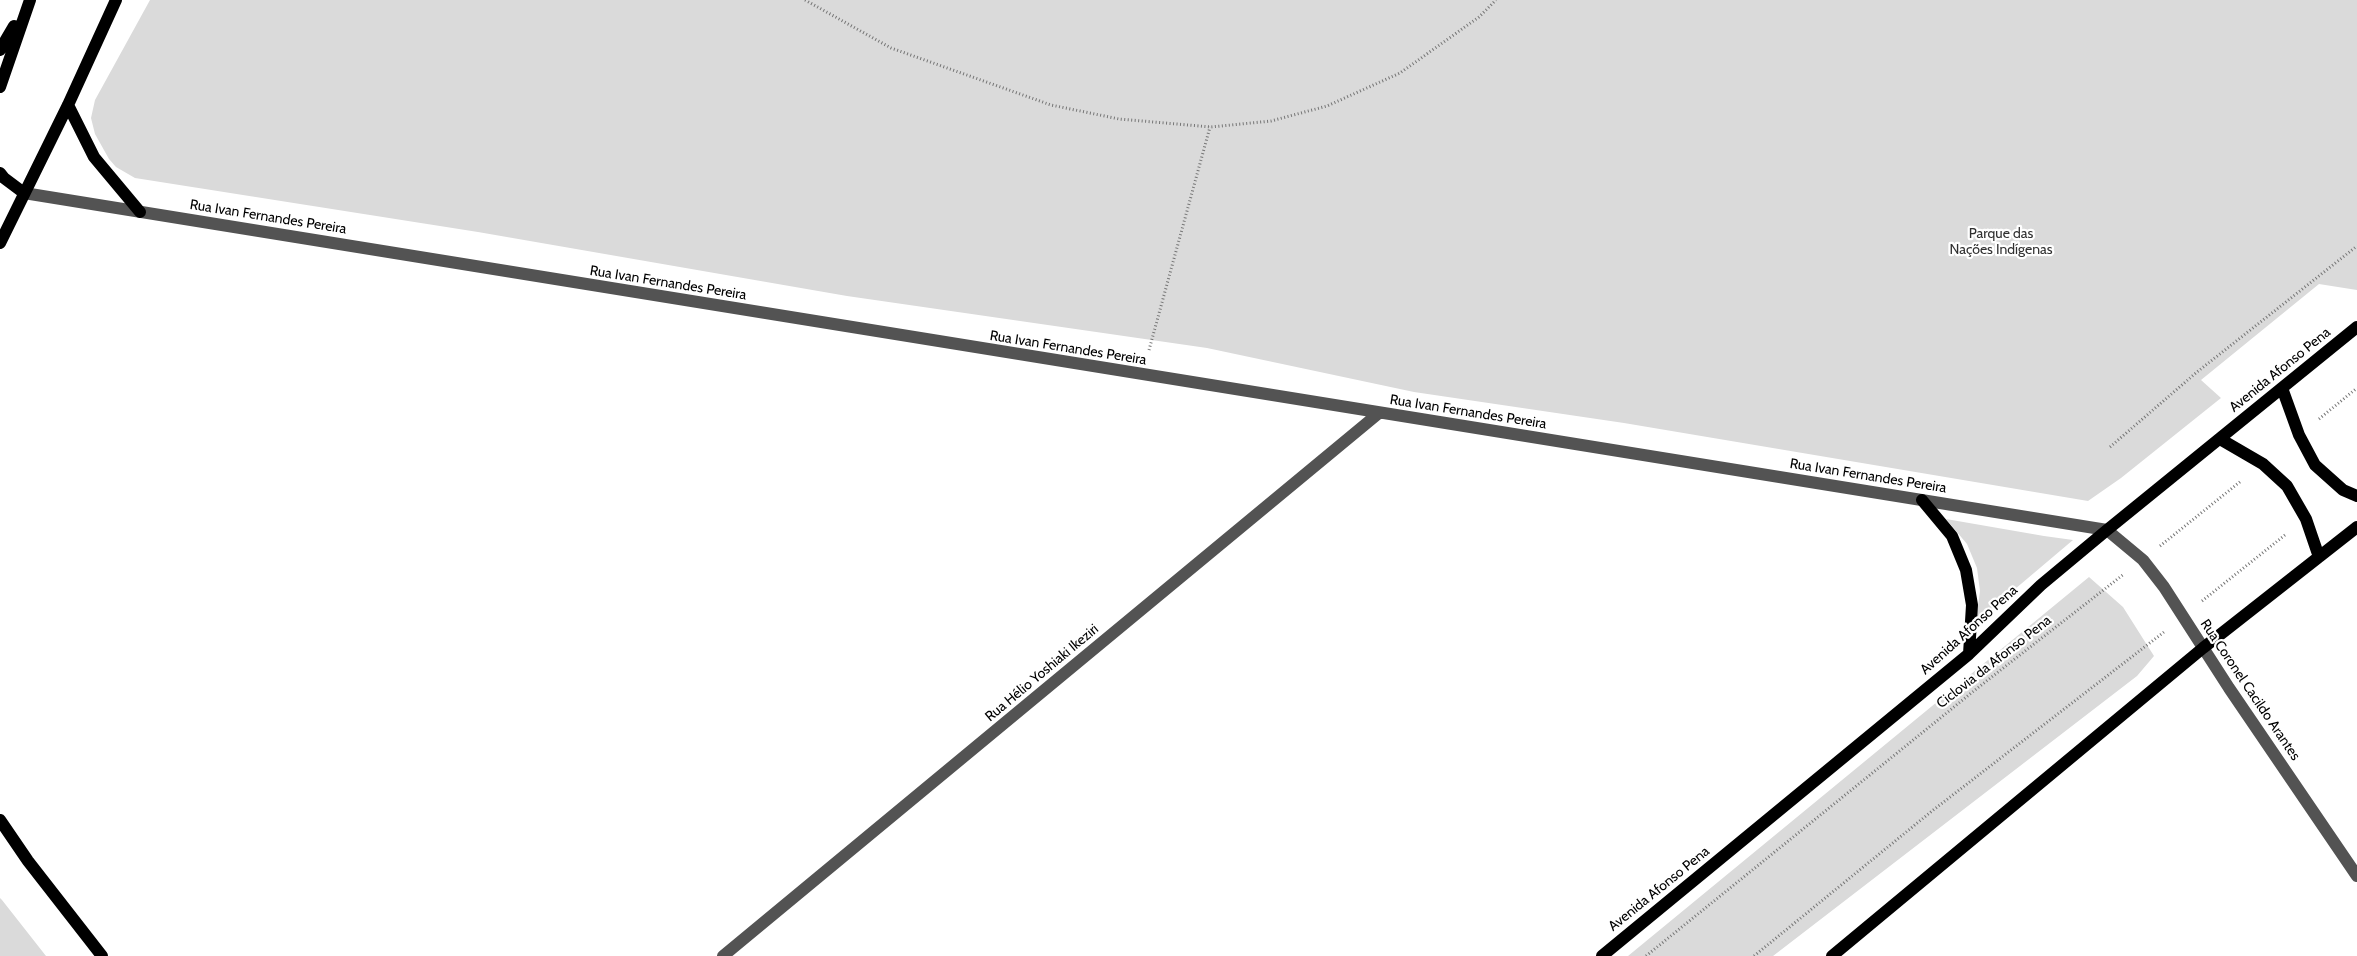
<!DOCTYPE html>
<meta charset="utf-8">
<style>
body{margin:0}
canvas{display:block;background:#fff}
</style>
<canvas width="2357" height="956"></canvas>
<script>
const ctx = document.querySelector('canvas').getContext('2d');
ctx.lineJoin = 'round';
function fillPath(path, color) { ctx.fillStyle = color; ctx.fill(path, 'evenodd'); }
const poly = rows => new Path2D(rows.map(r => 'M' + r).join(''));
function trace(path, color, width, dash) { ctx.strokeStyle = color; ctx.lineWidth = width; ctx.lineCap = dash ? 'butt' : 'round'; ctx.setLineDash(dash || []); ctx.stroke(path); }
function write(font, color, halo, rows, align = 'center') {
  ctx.font = font + ' Cabin,sans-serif'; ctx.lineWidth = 4.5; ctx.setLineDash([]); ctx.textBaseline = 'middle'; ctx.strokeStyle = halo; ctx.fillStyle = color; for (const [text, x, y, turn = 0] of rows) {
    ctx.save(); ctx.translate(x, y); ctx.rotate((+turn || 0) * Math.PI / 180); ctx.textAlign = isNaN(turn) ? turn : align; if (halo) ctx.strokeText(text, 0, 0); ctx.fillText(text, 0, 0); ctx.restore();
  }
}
const green = poly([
 [150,0,2357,0,2357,290,2319,284,2201,380,2221,398,2121,478,2088,501,1624,423,1414,392,1207,348,847,296,478,232,135,178,116,167,109,159,95,134,91,118,95,100],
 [1946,519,2044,536,2073,540,1976,622,1980,591,1977,568,1967,544],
 [2089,577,2123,607,2154,656,2137,676,1773,956,1628,956],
 [0,898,2,900,46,956,0,956]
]);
const path = poly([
 [805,0,891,48,1051,105,1119,119,1211,127,1271,121,1327,106,1400,73,1479,17,1496,0],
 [1149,350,1210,127],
 [2319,419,2357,388],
 [2110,447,2197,372,2357,246],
 [2160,546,2241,481],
 [2202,601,2285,535],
 [1646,956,1975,690,2124,574],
 [1754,956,1932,811,2164,632]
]);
const minor = poly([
 [24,193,2107,530,2143,560,2164,587,2229,688,2357,876],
 [723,956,1379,413]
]);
const major = poly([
 [0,50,14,26],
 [0,87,30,0],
 [68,105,94,157,140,212],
 [0,173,4,178,24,193],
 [0,243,68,105,116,0],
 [2282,388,2299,435,2315,465,2343,490,2357,496],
 [2220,439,2263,464,2287,486,2306,519,2319,557],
 [1922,500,1952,536,1966,570,1972,605,1969,654],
 [0,820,28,861,102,956],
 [1602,956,1969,654,2041,585,2107,530,2357,327],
 [1832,956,2203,648,2357,527]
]);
const streetNames = [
 ["Rua Ivan Fernandes Pereira",268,217,9],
 ["Rua Ivan Fernandes Pereira",668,283,9],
 ["Rua Ivan Fernandes Pereira",1068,348,9],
 ["Avenida Afonso Pena",2280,370,-39],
 ["Rua Ivan Fernandes Pereira",1468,412,9],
 ["Rua Ivan Fernandes Pereira",1868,476,9],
 ["Avenida Afonso Pena",1969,630,-42],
 ["Ciclovia da Afonso Pena",1994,662,-38],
 ["Rua Hélio Yoshiaki Ikeziri",1042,673,-40],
 ["Rua Coronel Cacildo Arantes",2250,690,56],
 ["Avenida Afonso Pena",1659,889,-39]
];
const parkNames = [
 ["Parque das",2001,234],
 ["Nações Indígenas",2001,250]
];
fillPath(green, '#dadada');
trace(path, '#757575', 3, [1, 2.5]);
trace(minor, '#535353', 12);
trace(major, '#000', 12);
write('14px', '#000', '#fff', streetNames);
write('14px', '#313131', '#fff', parkNames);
</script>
